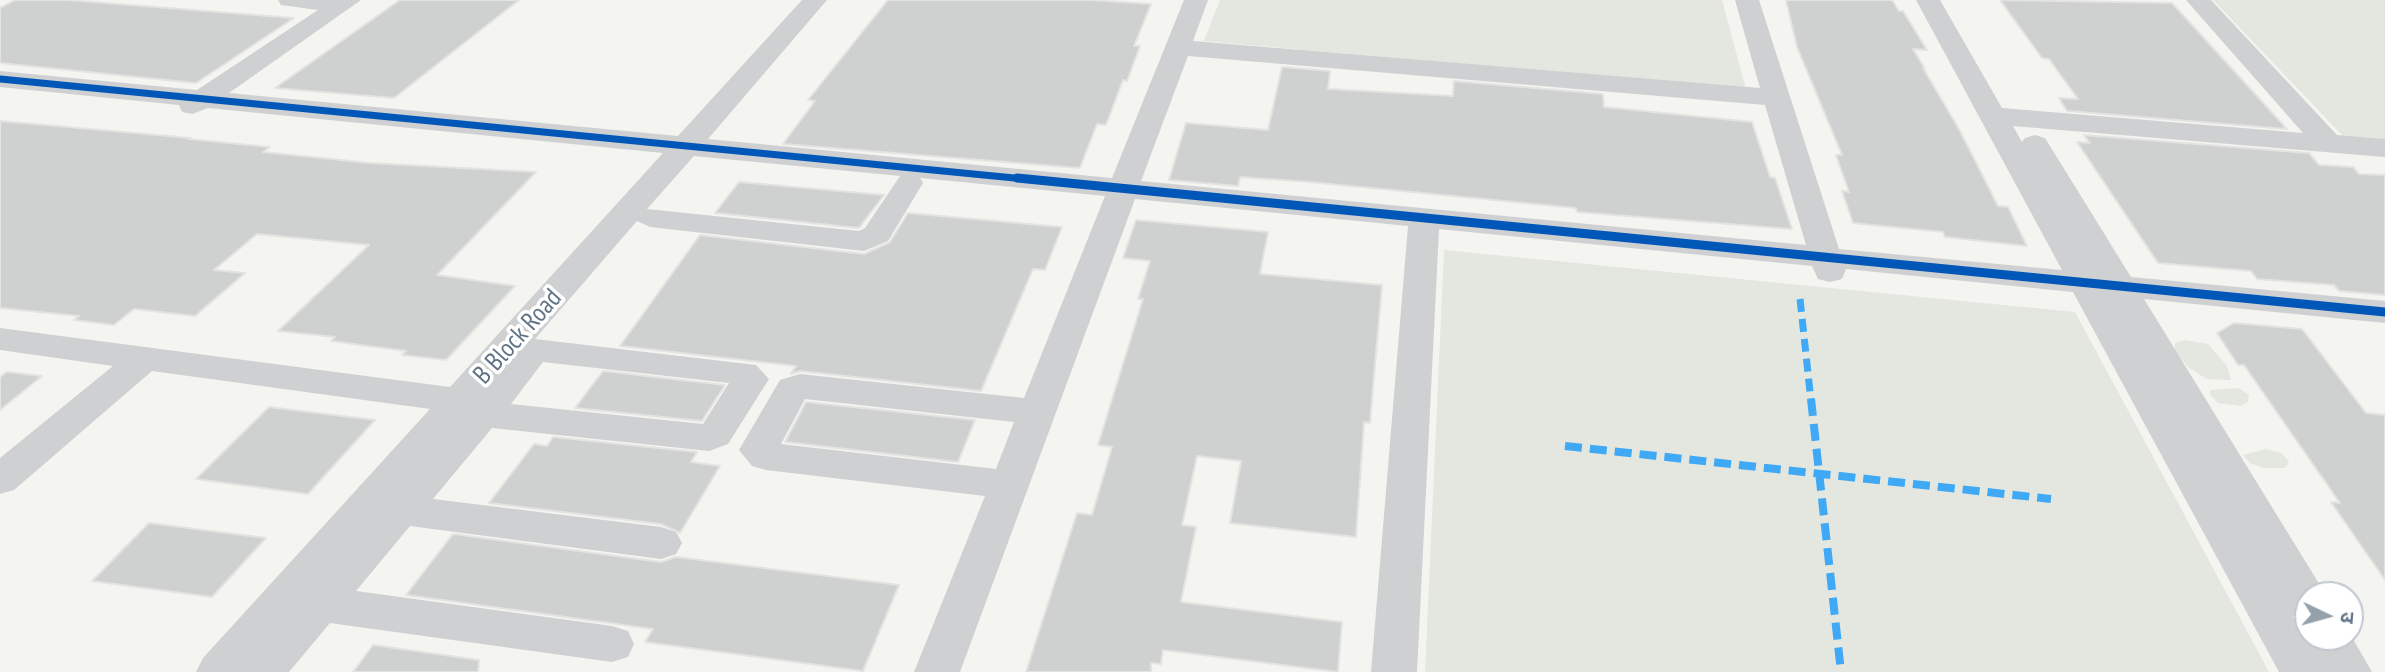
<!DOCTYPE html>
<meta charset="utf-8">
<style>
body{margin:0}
#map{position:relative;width:2385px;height:672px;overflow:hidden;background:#f4f4f1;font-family:"PT Sans Narrow","Noto Sans Devanagari",sans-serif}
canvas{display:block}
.north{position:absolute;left:2294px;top:581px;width:70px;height:70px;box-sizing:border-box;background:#fff;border:2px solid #bfc7ce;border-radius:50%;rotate:95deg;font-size:19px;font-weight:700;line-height:28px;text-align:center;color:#607485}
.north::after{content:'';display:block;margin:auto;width:24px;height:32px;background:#94a1ab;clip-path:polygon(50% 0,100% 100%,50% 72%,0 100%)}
</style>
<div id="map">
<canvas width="2385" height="672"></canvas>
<div class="north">उ</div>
</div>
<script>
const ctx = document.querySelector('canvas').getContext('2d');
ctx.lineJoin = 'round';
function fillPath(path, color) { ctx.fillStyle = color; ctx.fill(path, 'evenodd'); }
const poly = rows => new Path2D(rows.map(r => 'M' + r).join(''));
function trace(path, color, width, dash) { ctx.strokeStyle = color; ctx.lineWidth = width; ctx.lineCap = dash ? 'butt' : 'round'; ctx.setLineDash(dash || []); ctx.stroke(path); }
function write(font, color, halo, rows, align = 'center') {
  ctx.font = font + ' "PT Sans Narrow",sans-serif'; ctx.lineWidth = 7; ctx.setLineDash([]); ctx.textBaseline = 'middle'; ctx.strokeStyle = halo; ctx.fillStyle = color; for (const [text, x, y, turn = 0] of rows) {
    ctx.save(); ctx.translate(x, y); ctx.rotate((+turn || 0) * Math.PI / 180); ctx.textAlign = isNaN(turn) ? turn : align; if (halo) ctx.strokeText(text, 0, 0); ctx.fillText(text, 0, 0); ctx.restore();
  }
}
const green = poly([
 [1220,0,1722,0,1746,89,1204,41],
 [2213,0,2385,0,2385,139,2343,136],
 [1444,250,2075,312,2269,672,1425,672],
 [2186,340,2208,344,2227,366,2231,380,2207,379,2189,368,2175,352,2175,343],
 [2238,388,2249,395,2248,402,2241,406,2218,403,2210,395,2210,390],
 [2266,449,2282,453,2289,462,2285,468,2264,468,2250,463,2243,455]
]);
const building = poly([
 [15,0,68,0,294,18,196,83,0,63,0,8,15,0],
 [400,0,519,0,394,98,275,88,400,0],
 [888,0,1090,0,1151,4,1134,46,1140,46,1127,81,1123,80,1106,125,1097,124,1080,168,783,144,815,101,808,100,888,0],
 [1786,0,1892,0,1899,11,1903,11,1927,50,1913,49,1925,69,1923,68,1960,131,1998,206,2008,207,2027,246,1945,237,1943,232,1853,223,1842,191,1849,192,1836,155,1842,155,1797,47,1786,0],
 [2000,0,2172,3,2287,129,2067,111,2059,98,2078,99,2049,59,2042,58,2000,0],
 [1282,67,1330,71,1328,89,1453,96,1454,81,1603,94,1604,107,1752,122,1770,177,1775,178,1792,229,1577,212,1576,208,1310,182,1240,177,1238,186,1169,180,1186,123,1268,130,1282,67],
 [0,121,191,138,188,139,270,147,263,152,370,163,536,172,437,275,515,286,446,360,402,355,406,351,331,341,335,337,278,331,369,245,257,234,214,270,245,273,195,316,134,309,114,325,74,320,79,316,0,308,0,121],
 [2084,135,2309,153,2319,165,2353,167,2359,174,2385,175,2385,295,2339,291,2334,285,2257,279,2251,271,2158,263,2077,142,2090,143,2084,135],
 [739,182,884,195,859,228,715,213,739,182],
 [908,213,1062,227,1045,270,1033,269,981,391,800,371,791,374,796,366,620,346,700,235,864,254,890,242,908,213],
 [1136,220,1268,232,1260,274,1382,285,1370,423,1364,422,1356,537,1230,523,1241,461,1197,456,1182,525,1196,527,1181,602,1342,622,1338,672,1163,650,1161,664,1151,663,1151,672,1026,672,1077,513,1092,515,1112,447,1098,445,1143,299,1138,299,1150,261,1123,258,1136,220],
 [2234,323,2302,329,2366,413,2385,415,2385,580,2331,502,2340,503,2244,365,2238,365,2217,333,2234,323],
 [603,371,725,385,702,421,575,408,603,371],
 [7,372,42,376,0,410,0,377,7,372],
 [806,402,975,420,958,462,785,442,806,402],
 [269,407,375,420,308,494,196,479,269,407],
 [553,437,697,452,691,462,720,466,680,533,661,524,489,503,534,444,547,446,553,437],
 [149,523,266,538,212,597,92,581,149,523],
 [453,534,661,562,676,557,899,585,863,671,645,642,653,629,406,595,453,534],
 [373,645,479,660,478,672,353,672,373,645]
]);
const minor = poly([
 [278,0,361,0,229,93,678,136,802,0,827,0,708,139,1112,178,1184,0,1208,0,1193,41,1760,88,1735,0,1759,0,1839,249,2062,270,1916,0,1940,0,2002,108,2303,133,2186,0,2211,0,2337,135,2385,139,2385,157,2013,126,2022,142,2025,138,2035,135,2045,138,2131,277,2385,301,2385,323,2144,299,2326,595,2308,595,2308,620,2293,616,2306,637,2308,633,2308,637,2350,637,2350,634,2372,672,2325,672,2323,669,2325,672,2279,672,2073,292,1846,269,1842,279,1830,282,1818,279,1812,266,1439,229,1417,672,1371,672,1408,226,1135,199,960,672,914,672,985,496,766,470,752,466,739,450,780,380,800,374,1024,398,1105,196,920,178,923,183,888,241,864,251,650,227,637,221,535,339,756,365,769,379,728,444,709,451,492,428,433,499,661,527,676,532,682,543,676,554,661,559,410,526,356,591,612,626,628,631,634,644,628,657,612,662,330,623,289,672,196,672,203,658,430,409,152,371,14,490,0,494,0,458,113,366,0,350,0,328,450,387,663,153,208,108,192,114,182,112,179,105,0,87,0,71,197,90,318,10,281,5,278,0],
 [1188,56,1765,105,1806,245,1141,181,1188,56],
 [694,156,900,176,865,228,859,231,647,209,694,156],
 [543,362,729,383,703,424,511,404,543,362],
 [805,399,1014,422,996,469,781,444,805,399]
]);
const quietFar1 = poly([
 [1800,299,1811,401]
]);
const quiet = poly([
 [1811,399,1841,672],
 [1565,446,2051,499]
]);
const cyclewayFar1 = poly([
 [0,79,1035,180]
]);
const cycleway = poly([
 [1017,178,2385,312]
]);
const streetNames = [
 ["B Block Road",518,337,-48]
];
fillPath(green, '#e3e7df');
fillPath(building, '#cfd0d0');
trace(building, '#e3e3e1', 2);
fillPath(minor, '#cfd0d1');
trace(quietFar1, '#3fa9f5', 7, [13, 7]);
trace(quiet, '#3fa9f5', 8, [17, 8]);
trace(cyclewayFar1, '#0057b8', 7);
trace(cycleway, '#0057b8', 9);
write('26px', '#607485', '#fff', streetNames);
</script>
